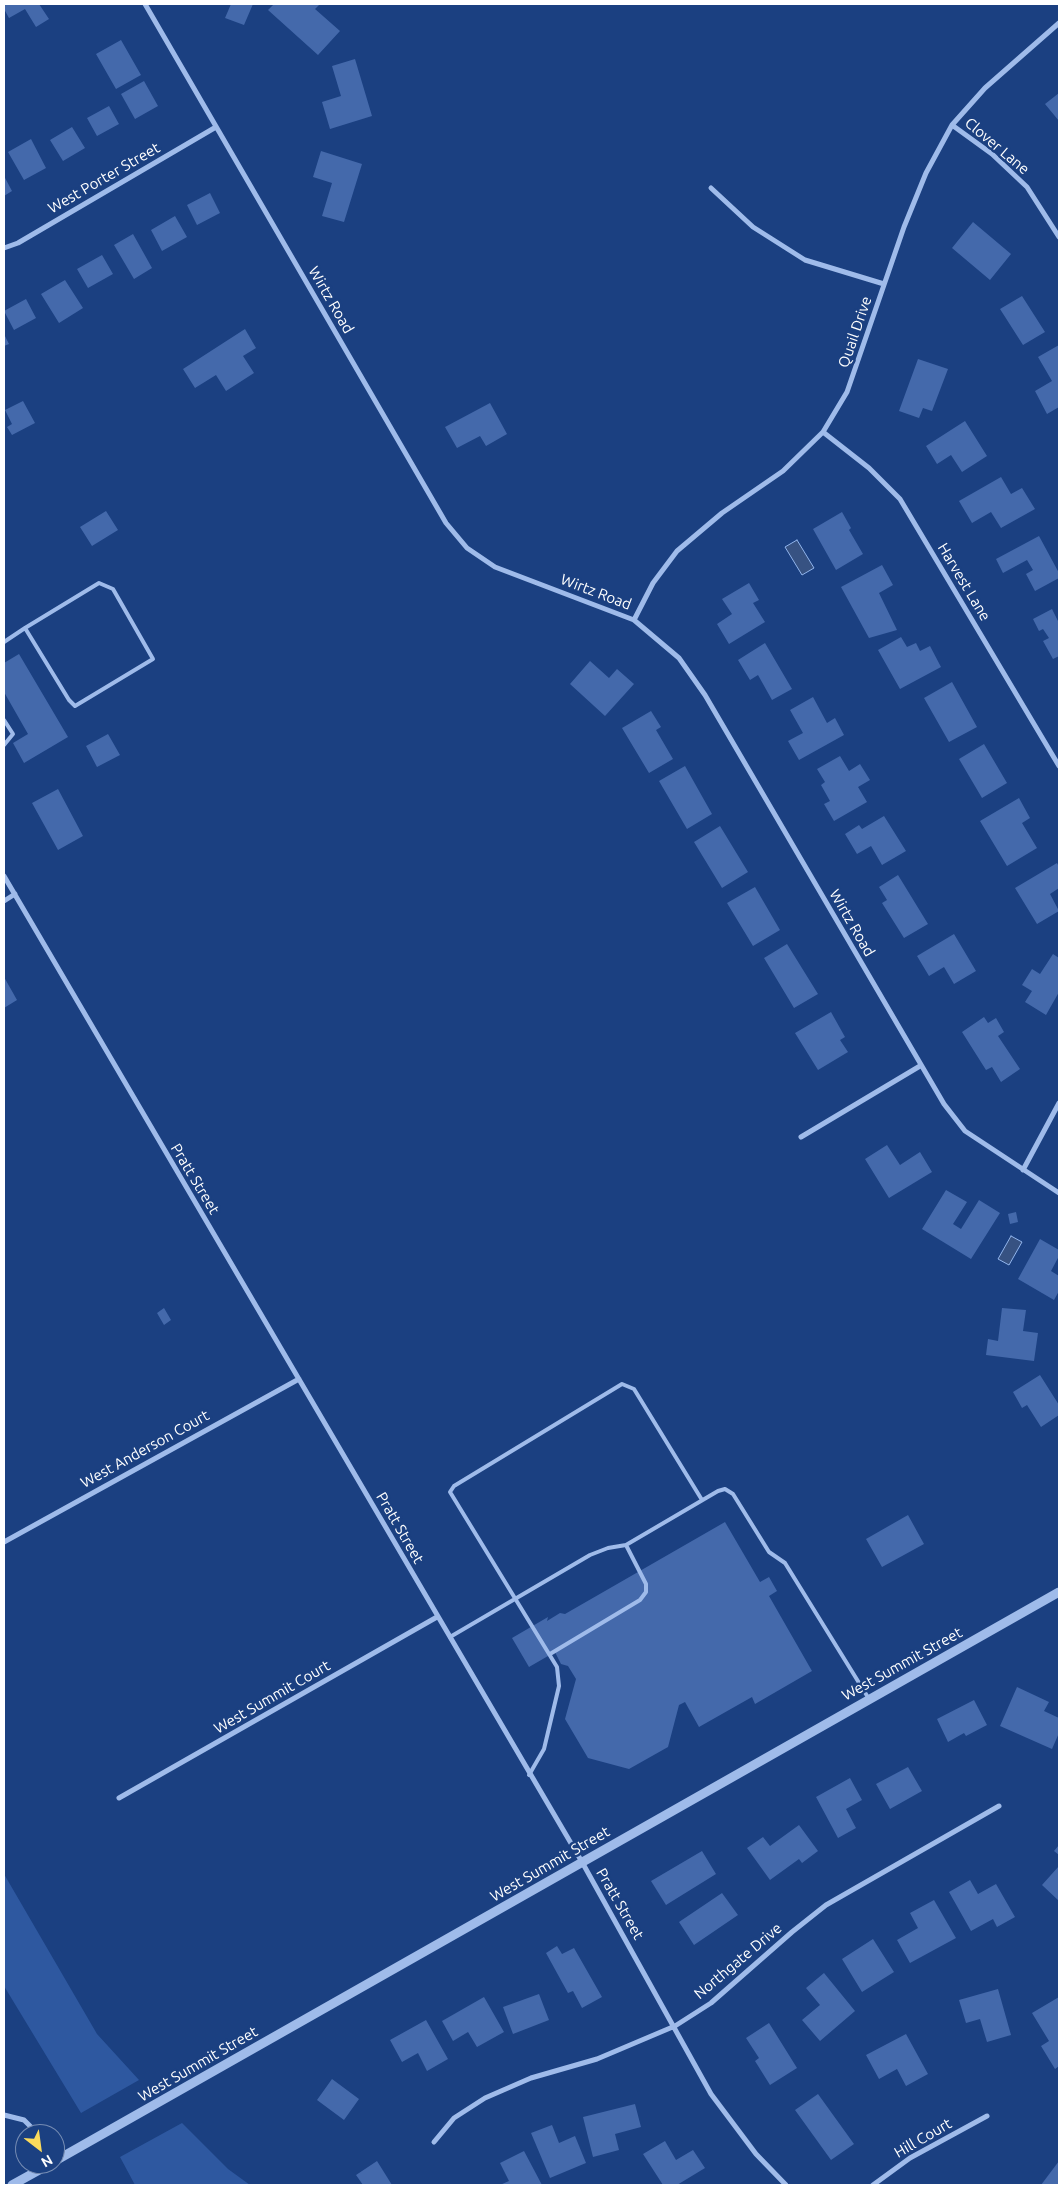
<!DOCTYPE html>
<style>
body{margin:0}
#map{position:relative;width:1063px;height:2189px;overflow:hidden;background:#1b4081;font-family:Ubuntu,sans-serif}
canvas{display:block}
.frame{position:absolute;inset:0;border:5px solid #fff;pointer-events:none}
.north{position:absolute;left:15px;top:2124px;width:50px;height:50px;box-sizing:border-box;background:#1b4081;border:1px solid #768cb3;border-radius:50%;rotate:150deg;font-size:14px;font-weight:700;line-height:20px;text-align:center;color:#fff}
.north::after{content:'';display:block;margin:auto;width:18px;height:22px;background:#fbda5c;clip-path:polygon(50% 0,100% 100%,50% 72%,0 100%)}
</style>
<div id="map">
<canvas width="1063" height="2189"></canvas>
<div class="frame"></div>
<div class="north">N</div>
</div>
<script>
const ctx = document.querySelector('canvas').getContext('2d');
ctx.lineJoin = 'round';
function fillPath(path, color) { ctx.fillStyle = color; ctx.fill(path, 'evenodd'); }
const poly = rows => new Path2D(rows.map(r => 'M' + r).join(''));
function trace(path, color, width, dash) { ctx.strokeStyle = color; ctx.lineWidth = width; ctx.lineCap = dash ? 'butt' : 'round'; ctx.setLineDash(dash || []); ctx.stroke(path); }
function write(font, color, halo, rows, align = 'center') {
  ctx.font = font + ' Ubuntu,sans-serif'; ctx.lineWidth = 5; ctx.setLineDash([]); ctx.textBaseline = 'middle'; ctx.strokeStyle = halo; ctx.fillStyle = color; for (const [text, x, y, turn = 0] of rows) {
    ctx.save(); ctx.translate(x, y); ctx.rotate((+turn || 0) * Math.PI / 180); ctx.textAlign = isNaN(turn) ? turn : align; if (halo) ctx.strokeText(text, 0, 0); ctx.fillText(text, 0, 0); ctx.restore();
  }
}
const green = poly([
 [4,1874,97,2034,139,2080,81,2113,4,1986],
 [182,2123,228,2169,250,2185,135,2185,120,2157]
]);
const water = poly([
 [797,540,814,568,802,575,785,547,797,540],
 [1011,1236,1022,1242,1009,1265,998,1259,1011,1236]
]);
const building = poly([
 [4,4,39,4,49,19,36,27,25,9,9,18,4,9],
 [231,4,253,4,244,25,225,18],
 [274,4,320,4,315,9,340,31,318,55,268,10],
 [121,40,141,75,116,89,96,54],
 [355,59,372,116,330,129,322,102,341,96,332,66],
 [144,81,158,106,135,119,121,94],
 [1059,93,1059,121,1045,104],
 [109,106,119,124,97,136,87,118],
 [72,127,85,148,63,161,50,140],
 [31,139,46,168,24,180,8,152],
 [321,151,362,164,344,222,322,216,332,183,313,177],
 [4,176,12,191,4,196],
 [210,193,220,213,197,225,187,205],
 [175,216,187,237,162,251,151,230],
 [973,222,1011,254,990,280,952,248],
 [133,234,152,268,134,279,114,245],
 [102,255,113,274,88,288,77,269],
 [65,280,83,308,59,323,41,294],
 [1022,296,1045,332,1023,345,1000,309],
 [26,299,36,318,14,330,4,311],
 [245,329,256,348,243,356,254,373,226,391,216,375,195,388,183,369],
 [4,334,9,344,4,346],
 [1059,345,1059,407,1047,414,1035,391,1052,381,1038,357],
 [918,359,948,369,932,411,923,408,919,418,899,411],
 [23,401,35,423,12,435,7,427,12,424,5,410],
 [490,403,507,434,486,446,480,436,457,448,445,427],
 [965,421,987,456,962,472,951,455,937,464,926,446],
 [1001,477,1011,494,1022,488,1035,509,1001,528,991,512,972,523,959,501],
 [106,511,118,530,92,546,80,527],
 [842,512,851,528,849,530,863,554,836,570,813,529],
 [1039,536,1059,573,1059,578,1035,591,1026,574,1033,570,1027,560,1003,573,996,559],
 [882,565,893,585,879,593,897,630,869,638,841,587],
 [749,583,759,600,753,603,765,622,729,644,717,624,732,614,722,599],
 [1052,609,1059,623,1059,656,1053,659,1043,641,1049,638,1043,629,1039,631,1033,619],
 [901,637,907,647,916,643,920,651,930,646,941,667,900,689,878,650],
 [765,643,792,689,772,700,758,675,750,680,738,660],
 [19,654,68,737,24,763,13,743,28,734,4,692,4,663],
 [590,661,609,678,617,669,634,684,605,716,570,684],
 [952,682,977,727,949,742,924,698],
 [813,697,827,723,835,718,844,735,799,760,788,741,803,733,790,710],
 [651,711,661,727,656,730,673,759,649,773,622,728],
 [108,734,120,755,97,767,86,746],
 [984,744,1007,783,982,798,959,759],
 [840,756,849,771,860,764,870,780,858,787,867,802,834,821,824,804,830,801,821,785,825,782,817,769],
 [685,766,712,814,687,829,659,781],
 [58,789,83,836,58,850,32,803],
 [1019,798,1030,818,1022,823,1037,848,1007,866,980,821],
 [884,816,906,851,882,865,871,846,857,854,845,834,859,825,862,829],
 [720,826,748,872,722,888,694,842],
 [1057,863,1059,867,1059,888,1050,894,1059,911,1037,924,1015,888],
 [898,875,928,924,904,938,882,903,887,900,879,887],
 [755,887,780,930,753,946,727,903],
 [954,934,976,971,954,984,944,967,929,976,917,956],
 [787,944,818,994,794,1008,764,958],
 [1053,954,1059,958,1059,992,1046,1015,1025,1002,1032,991,1022,985,1032,969,1040,974],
 [4,977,17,1000,4,1008],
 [831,1012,845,1037,840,1040,848,1052,818,1070,795,1033],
 [984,1017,988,1023,996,1018,1004,1032,998,1036,1020,1069,1001,1082,992,1067,986,1070,962,1032],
 [887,1145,900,1165,920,1152,932,1172,889,1198,865,1159],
 [946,1190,967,1202,953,1224,961,1229,979,1200,1000,1213,971,1259,922,1229],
 [1016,1212,1018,1222,1010,1224,1008,1214],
 [1040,1239,1059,1250,1059,1256,1051,1271,1059,1276,1059,1291,1054,1300,1018,1279],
 [164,1308,171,1320,164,1325,157,1313],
 [1002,1308,1026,1310,1023,1331,1038,1333,1034,1361,986,1355,988,1339,998,1341],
 [1040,1375,1059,1405,1059,1415,1041,1427,1027,1405,1022,1408,1013,1392],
 [908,1515,924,1544,882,1567,866,1539],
 [725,1522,760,1582,769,1577,777,1591,769,1596,812,1671,755,1704,752,1697,699,1727,685,1702,679,1705,668,1747,629,1769,588,1758,565,1719,576,1679,568,1666,561,1664,555,1652,529,1667,512,1638,548,1617,547,1621,560,1613,565,1614],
 [1017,1687,1049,1702,1044,1711,1059,1718,1059,1733,1052,1749,1000,1726],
 [974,1700,987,1725,966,1736,964,1733,948,1742,937,1719],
 [908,1767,922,1791,890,1809,876,1784],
 [850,1778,862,1800,846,1809,856,1828,838,1838,816,1797],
 [799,1825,818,1851,802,1863,799,1859,770,1880,747,1848,763,1837,770,1846],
 [1059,1845,1059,1855,1054,1851],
 [702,1851,716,1874,666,1905,651,1881],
 [1059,1866,1059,1901,1042,1885],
 [970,1880,978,1894,996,1884,1015,1917,997,1927,993,1919,971,1931,949,1892],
 [722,1893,738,1915,694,1945,679,1922],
 [934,1900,956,1938,910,1963,897,1940,918,1928,910,1913],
 [873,1939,894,1972,862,1992,842,1959],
 [557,1946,562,1954,574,1948,602,1997,582,2008,573,1991,568,1993,546,1953],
 [824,1973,855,2011,820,2041,802,2020,820,2005,806,1988],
 [998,1989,1011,2035,987,2042,980,2019,966,2023,959,2000],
 [539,1994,549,2020,513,2034,503,2007],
 [484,1997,504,2032,477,2047,468,2032,453,2041,442,2021],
 [1059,1997,1059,2066,1055,2069,1041,2046,1049,2041,1032,2013],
 [426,2020,448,2059,427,2071,418,2053,402,2062,390,2040],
 [769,2023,797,2068,770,2085,755,2061,759,2058,746,2038],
 [906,2034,928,2074,906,2086,897,2069,879,2079,866,2055],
 [332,2079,359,2099,344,2120,317,2100],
 [818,2094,854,2144,831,2160,795,2110],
 [635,2104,641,2127,615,2134,619,2150,593,2157,583,2117],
 [552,2125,559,2143,575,2136,586,2163,550,2178,531,2133],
 [665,2141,676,2160,693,2150,705,2168,677,2185,663,2185,643,2154],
 [524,2151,542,2185,500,2185,509,2181,500,2163],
 [377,2161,392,2185,363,2185,356,2175],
 [1059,2161,1059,2185,1041,2185]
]);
const service = poly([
 [4,642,25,628,99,583,113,589,153,659,75,706,69,700,25,628],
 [4,720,13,734,4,745],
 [450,1637,590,1555,608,1548,626,1545,718,1491,725,1489,733,1494,769,1552,785,1563,869,1699],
 [550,1654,640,1600,646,1592,646,1584,626,1545],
 [529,1775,544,1749,559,1686,557,1667,450,1492,454,1486,622,1384,634,1389,702,1500]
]);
const minor = poly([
 [145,4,446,523,467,548,495,567,634,620,679,658,705,695,944,1104,965,1131,1059,1193],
 [952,125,992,154,1027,187,1059,237],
 [711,188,753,227,805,260,884,284],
 [4,248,18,243,216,127],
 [823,432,869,468,900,499,1059,766],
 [634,620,653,583,677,551,722,513,783,471,823,432,847,392,904,227,926,173,952,125,985,88,1059,23],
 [4,876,582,1862,711,2094,756,2154,786,2185],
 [4,901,15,894],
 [801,1137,920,1066],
 [1023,1170,1059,1103],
 [4,1542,299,1379],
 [119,1798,437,1617],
 [4,2115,24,2120,38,2134],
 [434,2142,454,2118,485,2098,531,2078,597,2059,675,2026,711,2003,792,1932,826,1905,999,1806],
 [873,2185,910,2158,987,2116]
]);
const tertiary = poly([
 [55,2161,1059,1592],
 [12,2185,50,2164]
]);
const streetNames = [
 ["Clover Lane",997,146,40],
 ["West Porter Street",104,178,-30],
 ["Wirtz Road",331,300,60],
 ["Quail Drive",855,332,-71],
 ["Harvest Lane",964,582,59],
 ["Wirtz Road",596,592,21],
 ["Wirtz Road",852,923,60],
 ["Pratt Street",195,1179,59],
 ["West Anderson Court",145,1449,-29],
 ["Pratt Street",400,1528,60],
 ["West Summit Street",902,1664,-29],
 ["West Summit Court",272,1697,-30],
 ["West Summit Street",550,1864,-30],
 ["Pratt Street",620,1904,60],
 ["Northgate Drive",738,1961,-40],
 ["West Summit Street",198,2064,-30],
 ["Hill Court",923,2138,-30]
];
fillPath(green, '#2e58a0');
fillPath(water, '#375282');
trace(water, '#92b5ec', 1);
fillPath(building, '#4469ab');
trace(service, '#9fbbea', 4);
trace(minor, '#9fbbea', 5);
trace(tertiary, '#9fbbea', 9);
write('15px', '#fff', '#1b4081', streetNames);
</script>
